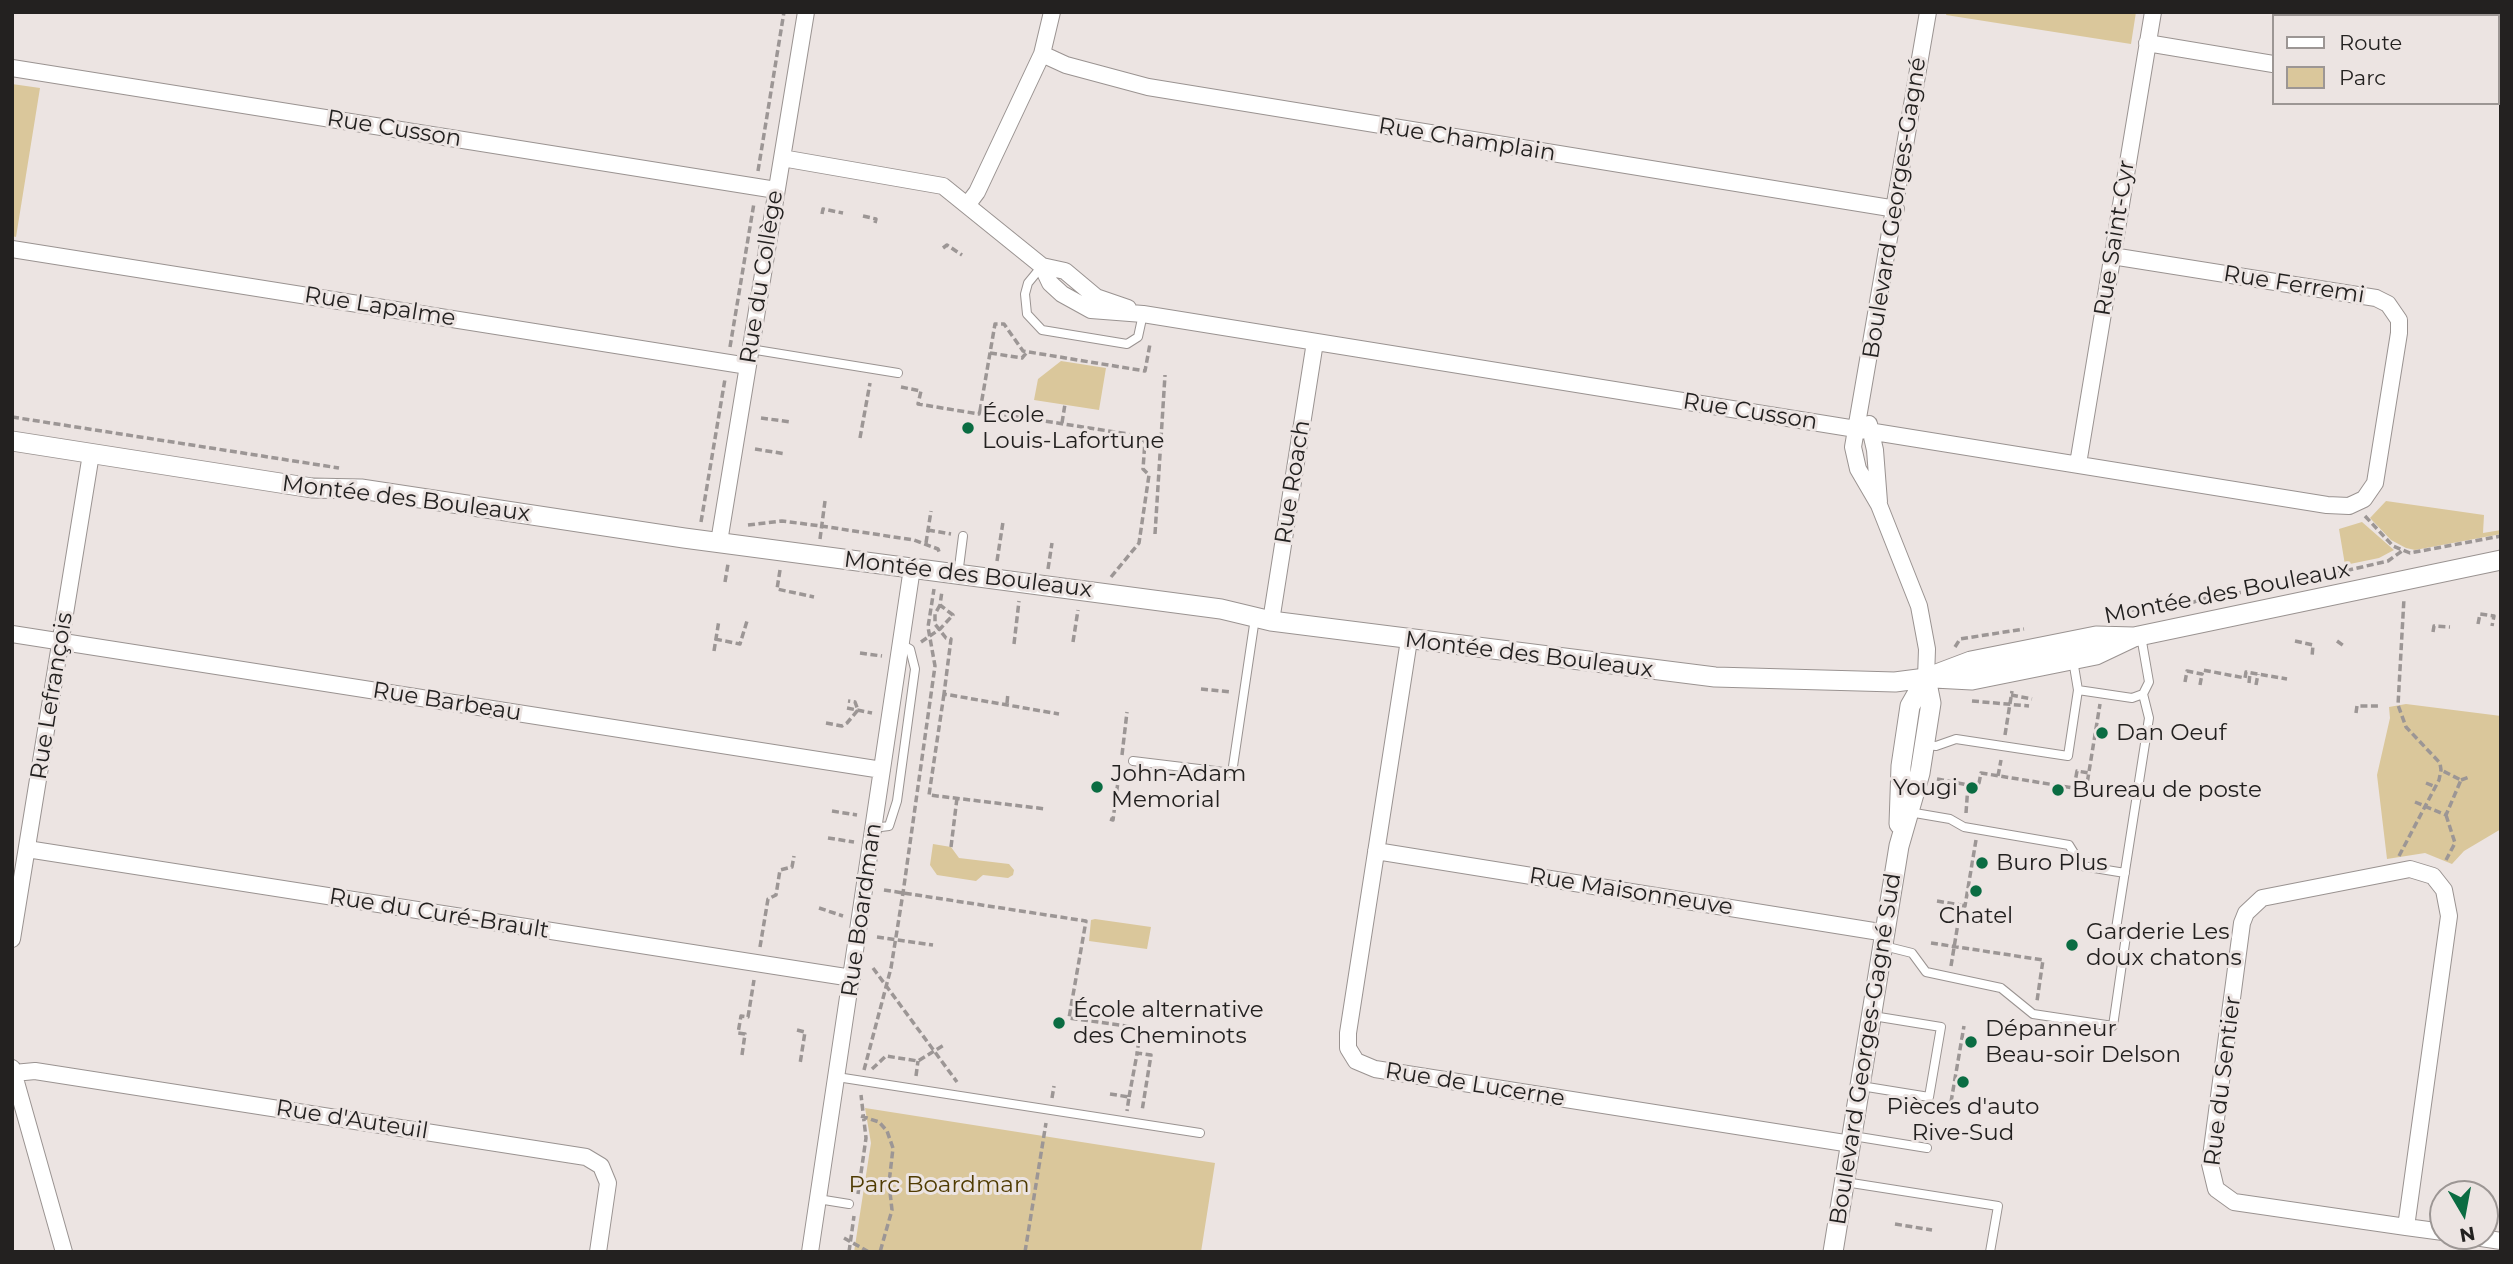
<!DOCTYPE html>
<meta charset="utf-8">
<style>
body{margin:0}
#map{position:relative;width:2513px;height:1264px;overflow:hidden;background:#ece4e2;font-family:Montserrat,sans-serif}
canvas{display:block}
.frame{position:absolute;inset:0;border:14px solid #232120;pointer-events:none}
.legend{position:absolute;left:2272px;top:14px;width:228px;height:91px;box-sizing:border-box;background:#ece4e2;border:2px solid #9c9694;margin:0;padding:9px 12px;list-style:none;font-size:21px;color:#232120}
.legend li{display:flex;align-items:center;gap:14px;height:35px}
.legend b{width:35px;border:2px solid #9c9694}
.north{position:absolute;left:2429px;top:1180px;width:70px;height:70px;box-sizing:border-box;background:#ece4e2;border:2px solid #9c9694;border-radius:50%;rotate:170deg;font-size:19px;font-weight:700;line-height:28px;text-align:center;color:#232120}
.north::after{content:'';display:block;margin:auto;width:24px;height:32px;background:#0a6c42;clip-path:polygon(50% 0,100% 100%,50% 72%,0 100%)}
</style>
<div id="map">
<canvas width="2513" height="1264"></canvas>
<div class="frame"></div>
<ul class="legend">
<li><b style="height:9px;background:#fff"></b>Route</li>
<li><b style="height:19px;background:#dac79b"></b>Parc</li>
</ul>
<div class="north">N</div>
</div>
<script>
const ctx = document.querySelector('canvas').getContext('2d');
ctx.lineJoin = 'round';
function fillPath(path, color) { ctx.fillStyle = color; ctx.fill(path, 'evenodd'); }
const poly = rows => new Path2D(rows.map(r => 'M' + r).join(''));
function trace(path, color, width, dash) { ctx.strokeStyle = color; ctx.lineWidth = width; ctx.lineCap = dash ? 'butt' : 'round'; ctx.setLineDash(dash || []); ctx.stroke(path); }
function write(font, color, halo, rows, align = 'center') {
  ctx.font = font + ' Montserrat,sans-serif'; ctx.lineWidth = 6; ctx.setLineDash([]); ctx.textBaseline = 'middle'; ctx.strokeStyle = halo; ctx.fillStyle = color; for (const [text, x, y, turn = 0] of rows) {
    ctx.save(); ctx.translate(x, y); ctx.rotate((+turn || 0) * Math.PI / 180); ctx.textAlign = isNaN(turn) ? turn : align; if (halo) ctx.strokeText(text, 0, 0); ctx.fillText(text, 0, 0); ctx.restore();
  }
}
const green = poly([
 [1947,12,2136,12,2131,44,1946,15],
 [12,84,40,88,16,237,12,236],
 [1061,361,1106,368,1099,410,1034,400,1038,379],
 [2386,501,2484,515,2483,533,2501,530,2501,534,2415,550,2406,548,2391,540,2370,518],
 [2362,522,2394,550,2379,558,2345,565,2339,529],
 [2406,704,2501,716,2501,829,2464,851,2452,864,2425,853,2387,859,2377,775,2390,718,2389,707],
 [933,844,951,847,959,858,1009,864,1014,870,1013,875,1008,878,983,875,976,881,937,875,930,865],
 [1095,919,1151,927,1147,949,1089,941,1091,920],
 [865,1108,1215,1163,1201,1252,854,1252,871,1143]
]);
const path = poly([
 [758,171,784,12],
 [822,214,823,209,843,213],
 [863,216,876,219,875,223],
 [943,248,947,245,962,255],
 [730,347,754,203],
 [990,353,1022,358,1028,351],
 [901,387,921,391,918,404,979,414,980,411],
 [12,417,339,468],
 [761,418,791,422],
 [1062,423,1065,404],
 [860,438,870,383],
 [1145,441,1128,434,980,411,995,324,1004,324,1023,351,1145,371,1150,344],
 [755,449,786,454],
 [2365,516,2393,546,2410,553,2501,536],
 [701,522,725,379],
 [748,525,782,521,821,526,914,540,938,549,940,554],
 [928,530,951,534],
 [1155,534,1165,375],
 [820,539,825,501],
 [926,543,931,511],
 [997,561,1003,522],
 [1048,569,1052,543],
 [780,570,777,589,814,597],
 [2336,573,2388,561,2402,551],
 [1111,577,1139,543,1149,475,1143,469,1145,441,1161,443],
 [725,582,728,564],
 [940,605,935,614,935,624,946,638,951,639,944,694,1059,714],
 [2111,616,2154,604,2188,604,2211,596,2246,592],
 [2478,624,2480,614,2494,616,2492,626],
 [2433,632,2434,626,2450,627],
 [715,639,740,644,747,621],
 [2295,641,2313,645,2312,657],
 [2337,641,2344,646],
 [921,642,940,629,953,615,940,605,942,591],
 [1073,642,1078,610],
 [1014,644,1019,601],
 [1955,647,1960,639,2024,629],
 [714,651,719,620],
 [860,653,882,656],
 [2185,682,2187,671,2202,674,2203,670,2245,678,2246,672,2287,679],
 [2249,683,2250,673],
 [2200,685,2202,674],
 [2256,685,2258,674],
 [1201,689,1231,692],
 [944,694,929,795,1046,809],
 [2011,695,2032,699],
 [1972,701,2029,706],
 [1007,703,1008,693],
 [847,708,872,713],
 [2356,713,2357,706,2378,706],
 [826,723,842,726,847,723,858,710,855,702,848,701],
 [2005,735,2012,691],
 [1122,755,1127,712],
 [1998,776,2001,760],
 [1937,779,1968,785,1979,783,1981,773,2086,790,2100,704],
 [2461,780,2469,777],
 [2426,783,2436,787],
 [2074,788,2077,771,2089,773],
 [2415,802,2446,815,2461,780,2441,770],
 [832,811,857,815],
 [1966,813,1968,785],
 [2446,815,2455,843,2446,860],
 [1110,819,1113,820,1120,766],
 [828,838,854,842],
 [951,847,957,798],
 [2399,856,2439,780,2441,770,2440,763,2406,727,2398,705,2404,598],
 [884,890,1086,921,1069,1018,1141,1028,1137,1053,1151,1055,1142,1111],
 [1937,901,1961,905],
 [819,908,843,916],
 [877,937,933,945],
 [1931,943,2043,960,2037,1001],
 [760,947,768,899,776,895,780,870,792,867,794,856],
 [1951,966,1961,905,1965,906,1976,840],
 [873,968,957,1082],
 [797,1030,805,1032,800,1064],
 [742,1055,745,1034,738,1033,741,1016,748,1017,754,980],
 [872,1069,886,1056,918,1061,944,1045],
 [864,1070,891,968,903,893,935,666,928,627,934,589],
 [916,1076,918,1061],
 [1110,1094,1129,1097,1127,1111],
 [1129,1097,1137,1054],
 [1052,1098,1054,1086],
 [1951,1102,1964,1026],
 [861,1116,879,1122,887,1131,893,1148,889,1183,892,1210,880,1252],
 [858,1194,866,1138,861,1095],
 [1895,1224,1932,1230],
 [844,1238,869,1252],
 [849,1252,854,1216],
 [1025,1252,1046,1123]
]);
const service = poly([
 [1042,266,1028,283,1025,294,1027,314,1042,330,1127,344,1138,337,1143,314],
 [750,349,898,373],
 [958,575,963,536],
 [2078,690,2132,698,2143,694,2149,682,2141,636],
 [1925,745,1936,746,1956,739,2068,756,2078,690,2073,660],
 [1133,761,1232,773,1255,618],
 [1909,812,1950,819,1964,827,2069,845,2082,866,2125,873],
 [873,828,889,826,897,801,915,669,910,649,901,644],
 [1884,946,1912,953,1926,972,2001,988,2033,1014,2113,1026,2126,936,2115,935,2149,718,2143,694],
 [837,1077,1200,1133],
 [1861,1086,1929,1097,1941,1027,1873,1016],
 [1853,1136,1927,1148],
 [1845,1182,1998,1206,1990,1252],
 [818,1199,849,1204]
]);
const minor = poly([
 [2443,16,2444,12],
 [2147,43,2273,64],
 [1042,54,1066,65,1148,87,1896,209],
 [12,68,776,190],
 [782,158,943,186,1042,266,1050,283,1062,294,1091,310,1143,314,2327,505,2349,506,2364,499,2375,483,2399,333,2399,320,2388,304,2376,298,2112,256],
 [968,204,977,192,1042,54,1052,12],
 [12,249,748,366],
 [1042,266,1065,271,1096,297,1128,308],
 [1869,424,1875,450,1879,502],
 [2078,464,2153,12],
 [719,542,806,12],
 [1271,621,1315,342],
 [12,634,882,770],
 [1409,640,1348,1033,1348,1048,1356,1061,1375,1069,1851,1144],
 [1926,678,1927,649,1919,606,1879,505,1858,469,1853,447,1928,12],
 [27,849,852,978],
 [1376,851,1886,933],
 [12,939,91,454],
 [12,1068,64,1252],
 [14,1073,35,1071,586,1157,601,1166,608,1183,598,1252],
 [2406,1227,2449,916,2444,890,2433,876,2410,869,2262,898,2246,913,2242,923,2210,1164,2216,1189,2234,1202,2406,1227,2443,1232],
 [2468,1236,2501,1241],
 [810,1252,912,568]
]);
const tertiary = poly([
 [12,441,312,488,361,489,684,538,1221,609,1271,621,1715,677,1895,682,1926,678,1971,661,2096,636,2134,637],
 [1934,678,1972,680,2096,655,2134,637,2501,560],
 [1899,824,1901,766,1910,706,1926,678],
 [1833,1252,1899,846,1920,773,1931,703,1926,678]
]);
const markers = [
 [968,428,7,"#0a6c42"],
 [2102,733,7,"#0a6c42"],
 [1097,787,7,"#0a6c42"],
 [1972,788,7,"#0a6c42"],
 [2058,790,7,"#0a6c42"],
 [1982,863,7,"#0a6c42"],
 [1976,891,7,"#0a6c42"],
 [2072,945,7,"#0a6c42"],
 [1059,1023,7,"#0a6c42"],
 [1971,1042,7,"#0a6c42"],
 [1963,1082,7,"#0a6c42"]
];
const streetNames = [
 ["Rue Cusson",394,129,9],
 ["Rue Champlain",1467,140,9],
 ["Boulevard Georges-Gagné",1895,208,-81],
 ["Rue Saint-Cyr",2115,238,-81],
 ["Rue du Collège",762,277,-81],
 ["Rue Ferremi",2294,285,9],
 ["Rue Lapalme",380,307,9],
 ["Rue Cusson",1750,412,9],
 ["Rue Roach",1293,482,-81],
 ["Montée des Bouleaux",406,499,7],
 ["Montée des Bouleaux",968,575,7],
 ["Montée des Bouleaux",2227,593,-11],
 ["Montée des Bouleaux",1529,655,7],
 ["Rue Lefrançois",52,696,-81],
 ["Rue Barbeau",447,702,9],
 ["Rue Maisonneuve",1631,892,9],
 ["Rue Boardman",862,910,-82],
 ["Rue du Curé-Brault",439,914,9],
 ["Boulevard Georges-Gagné Sud",1866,1049,-81],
 ["Rue du Sentier",2223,1081,-83],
 ["Rue de Lucerne",1475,1085,9],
 ["Rue d'Auteuil",352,1120,9]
];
const poiNames = [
 ["École",982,415],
 ["Louis-Lafortune",982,441],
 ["Dan Oeuf",2116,733],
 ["John-Adam",1111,774],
 ["Memorial",1111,800],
 ["Yougi",1958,788,"right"],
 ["Bureau de poste",2072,790],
 ["Buro Plus",1996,863],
 ["Chatel",1976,916,"center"],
 ["Garderie Les",2086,932],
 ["doux chatons",2086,958],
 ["École alternative",1073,1010],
 ["des Cheminots",1073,1036],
 ["Dépanneur",1985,1029],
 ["Beau-soir Delson",1985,1055],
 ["Pièces d'auto",1963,1107,"center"],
 ["Rive-Sud",1963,1133,"center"]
];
const parkNames = [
 ["Parc Boardman",939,1185]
];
fillPath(green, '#dac79b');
trace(service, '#9a9391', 10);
trace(minor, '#9a9391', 18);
trace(tertiary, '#9a9391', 21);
trace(path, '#9c9695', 3.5, [7, 3.5]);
trace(service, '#fff', 8);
trace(minor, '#fff', 16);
trace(tertiary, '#fff', 19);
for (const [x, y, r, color] of markers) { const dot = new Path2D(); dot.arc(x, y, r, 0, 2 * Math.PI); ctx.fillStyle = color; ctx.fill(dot); trace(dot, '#ece4e2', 2.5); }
write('23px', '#232120', '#ece4e2', streetNames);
write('23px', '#232120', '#ece4e2', poiNames, 'left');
write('23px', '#4f3b02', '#ece4e2', parkNames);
</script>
